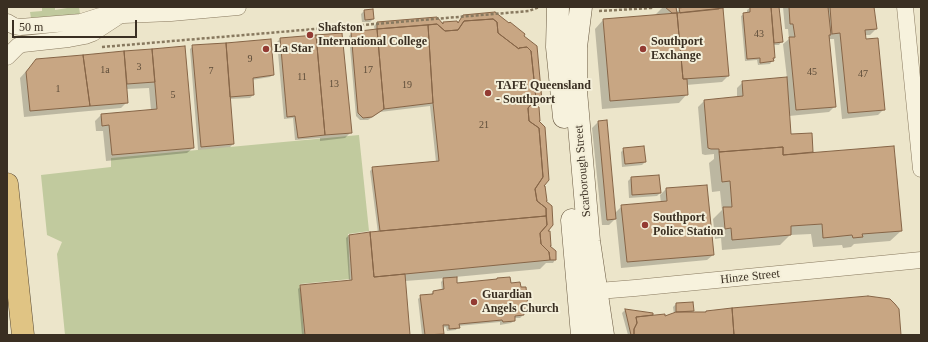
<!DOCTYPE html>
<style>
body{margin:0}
#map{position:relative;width:928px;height:342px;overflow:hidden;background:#ece5ca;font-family:"Times New Roman",serif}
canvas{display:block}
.frame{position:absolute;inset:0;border:8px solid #3a2f22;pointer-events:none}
.scale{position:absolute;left:12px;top:20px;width:125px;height:18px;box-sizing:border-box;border:2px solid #3a2f22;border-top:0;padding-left:5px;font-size:12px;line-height:14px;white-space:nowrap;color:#3a2f22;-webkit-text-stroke:3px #f4efd9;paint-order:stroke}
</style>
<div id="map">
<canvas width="928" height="342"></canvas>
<div class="frame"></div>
<div class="scale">50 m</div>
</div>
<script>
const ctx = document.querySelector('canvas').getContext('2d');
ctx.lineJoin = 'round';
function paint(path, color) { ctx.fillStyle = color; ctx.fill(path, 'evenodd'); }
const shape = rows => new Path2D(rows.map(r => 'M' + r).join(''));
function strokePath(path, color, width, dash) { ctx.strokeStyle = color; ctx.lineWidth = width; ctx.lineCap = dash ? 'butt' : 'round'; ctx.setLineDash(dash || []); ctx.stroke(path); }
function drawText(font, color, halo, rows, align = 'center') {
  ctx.font = font + ' "Times New Roman",serif'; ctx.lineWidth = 4; ctx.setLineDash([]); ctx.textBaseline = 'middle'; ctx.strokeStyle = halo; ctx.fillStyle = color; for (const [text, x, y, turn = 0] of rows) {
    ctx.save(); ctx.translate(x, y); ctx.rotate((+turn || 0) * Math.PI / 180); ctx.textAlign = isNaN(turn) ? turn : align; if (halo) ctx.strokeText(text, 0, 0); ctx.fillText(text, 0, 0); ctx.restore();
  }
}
paint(shape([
 [42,7,55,7,55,10,67,8,67,7,79,7,80,14,31,18,30,12,42,11],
 [359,135,369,231,348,234,350,279,300,284,304,335,65,335,57,254,62,242,47,235,41,175,111,167,111,158]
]), '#c1ca9e');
paint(shape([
 [663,7,675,7,676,12,680,9,718,7,728,76,722,82,686,85,687,94,679,103,602,109,595,29,603,20,654,16],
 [751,7,778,7,781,42,779,45,773,45,774,58,770,64,758,65,757,60,745,61,741,16,744,14,747,13,747,10],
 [783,7,873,7,876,29,870,35,865,35,884,109,878,115,842,119,834,39,828,39,835,106,829,112,789,116,790,135,812,152,810,154,901,231,890,241,854,244,851,247,843,248,842,245,813,247,811,234,790,235,780,245,722,250,721,238,715,239,713,219,722,210,720,191,712,192,709,163,714,159,714,154,705,155,702,154,698,107,704,101,737,98,737,88,743,82,787,78,783,44,789,39,788,29,785,29],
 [364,11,372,11,373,19,370,22,362,22,361,14],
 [436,19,442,24,443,23,457,24,461,19,523,36,535,107,541,188,545,202,551,207,545,233,549,247,555,260,553,263,546,263,540,269,455,277,456,284,495,281,497,279,510,284,527,308,522,311,523,315,520,318,514,318,514,321,511,323,500,325,500,322,458,326,456,330,447,331,446,327,442,328,443,334,442,335,422,335,418,299,421,296,430,295,433,292,442,291,441,282,445,278,405,281,409,335,302,335,298,289,301,286,349,281,346,238,349,235,378,233,370,171,373,168,436,162,430,106,380,112,368,120,360,120,356,116,349,36,352,33,375,31,374,26,377,23],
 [280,39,351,132,345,138,320,141,320,138,295,140,293,118,284,119,277,42],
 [193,46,273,75,270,77,252,80,253,95,250,98,229,99,233,144,230,147,198,150,190,49],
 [184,47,193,148,187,153,106,161,103,131,96,131,95,121,101,115,151,110,149,88,126,89,127,102,121,108,24,117,20,78,36,60],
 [598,122,615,213,622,206,661,203,660,195,666,189,713,255,707,260,621,268,616,218,609,225,602,225,592,128],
 [624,149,645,162,642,165,622,167,621,152],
 [631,178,660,193,657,196,629,198,628,181],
 [676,304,693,311,691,313,705,313,706,311,900,335,628,335,622,313,625,310,652,314,651,317,664,317,674,314,673,307]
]), '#0003');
const building = shape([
 [665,7,676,7,677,13,672,13,665,7],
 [686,7,719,7,719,9,680,13,679,8,686,7],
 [750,7,771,7,775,58,773,58,774,61,760,63,760,58,747,59,743,13,750,12,750,7],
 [771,7,779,7,783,42,774,43,771,7],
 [789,7,828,7,831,35,829,35,836,107,796,110,789,37,795,37,793,24,790,24,789,7],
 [830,7,874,7,877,29,865,30,866,39,878,38,885,110,848,113,840,33,832,34,830,7],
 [723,8,729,76,683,79,677,13,723,8],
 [373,9,374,19,365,20,364,10,373,9],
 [495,12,509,23,510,22,525,34,524,36,537,46,542,101,537,106,539,107,540,121,539,121,545,127,549,180,544,186,545,186,547,201,546,201,552,206,553,225,548,231,550,231,551,246,550,246,556,251,556,260,550,260,549,252,541,244,540,233,547,225,546,208,537,201,535,189,543,177,539,128,529,121,528,108,536,99,531,51,527,47,519,48,519,49,498,33,497,22,493,19,464,21,458,30,445,31,437,24,377,29,377,22,437,17,443,24,443,22,457,21,458,23,463,15,495,12],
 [677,13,683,79,687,79,688,95,610,101,603,19,677,13],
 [493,19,497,22,498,33,519,49,519,48,527,47,531,51,536,99,528,108,529,121,539,128,543,177,535,189,537,201,546,208,546,216,380,231,372,167,439,161,433,103,428,25,437,24,445,31,458,30,464,21,493,19],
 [428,25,433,103,384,109,377,29,428,25],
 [377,29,384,109,372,117,363,118,358,113,351,32,377,29],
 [342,33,352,133,325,135,316,35,342,33],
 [316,35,325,135,298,138,295,116,287,117,280,38,316,35],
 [271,39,274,75,253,78,254,95,230,97,226,43,271,39],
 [226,43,234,144,201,147,192,45,226,43],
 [185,46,194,148,112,155,109,125,102,126,101,114,157,109,152,49,185,46],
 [152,49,155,82,127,84,124,51,152,49],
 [124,51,128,103,90,106,83,55,124,51],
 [83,55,90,106,30,111,26,72,36,59,83,55],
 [787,77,791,134,812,133,813,152,783,155,783,147,719,152,719,149,711,149,708,148,704,100,743,96,742,81,787,77],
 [607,120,616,219,607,220,598,121,607,120],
 [644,146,646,162,625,164,623,148,644,146],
 [894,146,902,231,862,234,863,237,853,238,852,235,823,238,822,224,791,226,791,235,732,240,731,228,725,229,723,207,732,207,730,181,722,182,719,152,783,147,783,155,894,146],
 [659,175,661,193,632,195,631,177,659,175],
 [707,185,714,255,627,262,621,205,667,201,666,188,707,185],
 [546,216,547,225,540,233,541,244,549,252,550,260,374,277,370,232,546,216],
 [370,232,374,277,405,274,410,335,305,335,300,285,352,280,349,235,370,232],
 [457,277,457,283,497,279,497,278,510,277,511,283,520,282,521,287,526,287,528,308,523,309,524,315,515,316,515,321,503,322,502,320,459,324,460,328,449,329,449,325,443,325,444,334,425,335,420,295,433,294,433,291,444,289,443,278,457,277],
 [868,296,890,299,895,304,899,309,901,335,734,335,732,308,868,296],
 [693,302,694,311,676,312,676,303,693,302],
 [732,308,734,335,634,335,634,329,637,323,636,317,665,314,665,316,676,312,706,312,706,311,732,308],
 [625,309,653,313,653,315,636,317,637,323,634,329,634,335,631,335,625,309]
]);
paint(building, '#c8a683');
strokePath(building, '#866547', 1);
const minor = shape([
 [905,7,921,169],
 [7,22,14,26,20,27,81,22,100,16,171,13,238,7],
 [7,57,18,46,23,44,69,39,85,36,93,33,119,16],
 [586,292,635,288,921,260]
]);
const secondary = shape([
 [558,7,557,47,564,117],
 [581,7,576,47,576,91,589,241,603,335],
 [572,220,582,335]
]);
const trunk = shape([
 [7,184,23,335]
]);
strokePath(minor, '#88795f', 17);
strokePath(secondary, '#6a5a42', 23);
strokePath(trunk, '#564733', 23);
strokePath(shape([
 [599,11,651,8,652,7],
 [102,47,529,11,539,7]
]), '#88795f', 2.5, [3, 2]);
strokePath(minor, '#f7f2dd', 16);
strokePath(secondary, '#f7f2dd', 22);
strokePath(trunk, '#e0c484', 22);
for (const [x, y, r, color] of [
 [310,35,4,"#933b33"],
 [266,49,4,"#933b33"],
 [643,49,4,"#933b33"],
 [488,93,4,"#933b33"],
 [645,225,4,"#933b33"],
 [474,302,4,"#933b33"]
]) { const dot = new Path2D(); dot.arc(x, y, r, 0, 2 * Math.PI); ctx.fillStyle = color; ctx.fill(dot); strokePath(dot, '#f4efd9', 1.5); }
drawText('10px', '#5e4d3a', null, [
 ["43",759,34],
 ["9",250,59],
 ["3",139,67],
 ["1a",105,70],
 ["17",368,70],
 ["7",211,71],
 ["45",812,72],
 ["47",863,74],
 ["11",302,77],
 ["13",334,84],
 ["19",407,85],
 ["1",58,89],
 ["5",173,95],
 ["21",484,125]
]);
drawText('bold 12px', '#3a2f22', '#f4efd9', [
 ["Shafston",318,28],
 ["International College",318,42],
 ["Southport",651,42],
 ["Exchange",651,56],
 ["La Star",274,49],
 ["TAFE Queensland",496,86],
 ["- Southport",496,100],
 ["Southport",653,218],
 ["Police Station",653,232],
 ["Guardian",482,295],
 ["Angels Church",482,309]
], 'left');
drawText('12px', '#3a2f22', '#f4efd9', [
 ["Scarborough Street",583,171,-95],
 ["Hinze Street",750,277,-6]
]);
</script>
